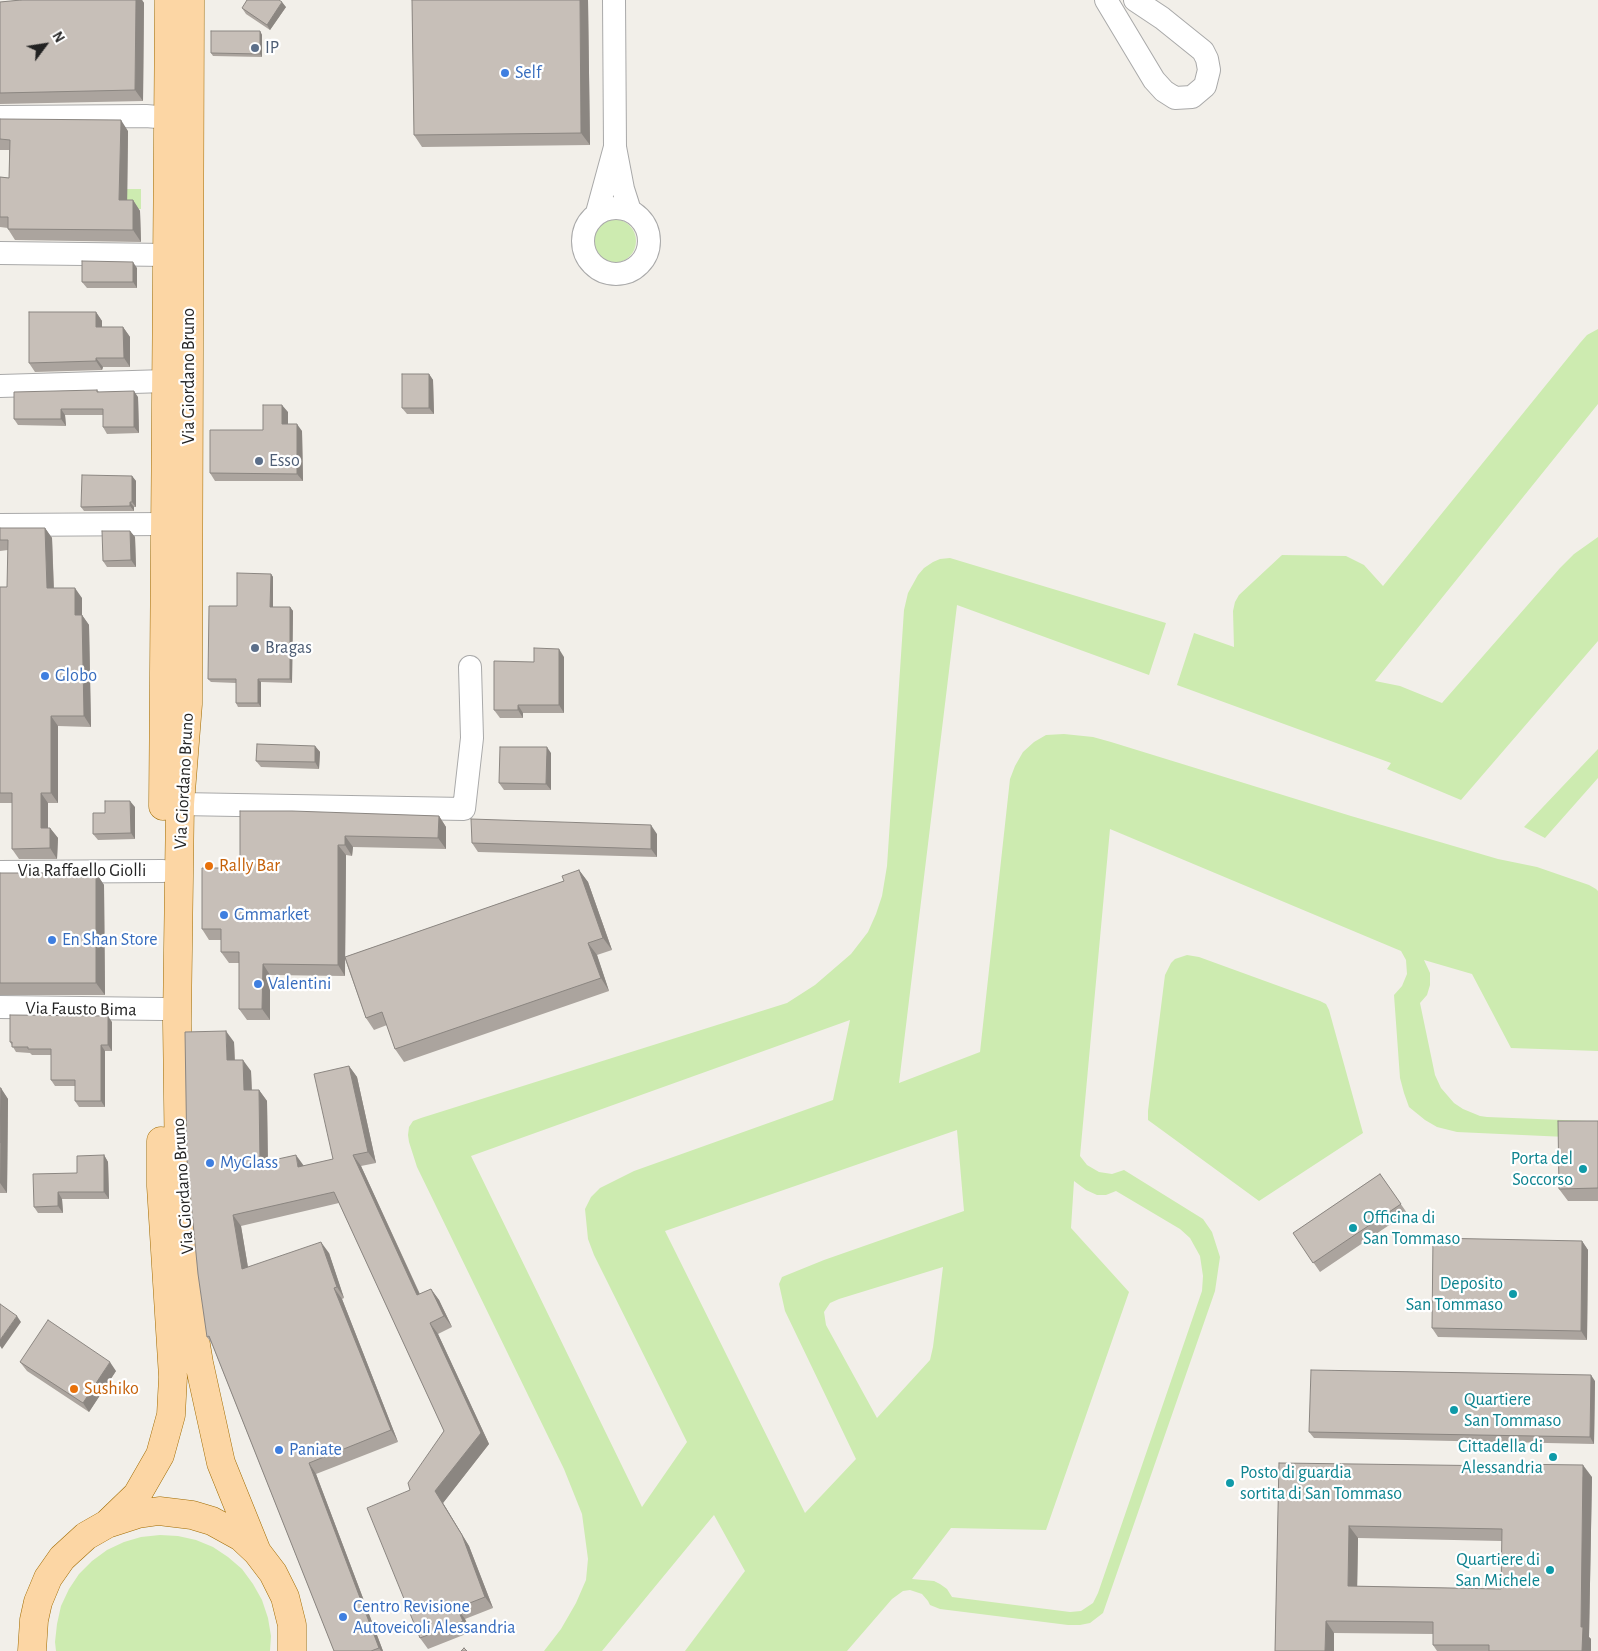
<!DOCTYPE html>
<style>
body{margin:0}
#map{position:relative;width:1598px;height:1651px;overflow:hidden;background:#f2efe9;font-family:"Alegreya Sans",sans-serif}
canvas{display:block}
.north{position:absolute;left:20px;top:20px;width:50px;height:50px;-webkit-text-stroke:4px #fff;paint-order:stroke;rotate:59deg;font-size:14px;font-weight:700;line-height:20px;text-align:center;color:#222}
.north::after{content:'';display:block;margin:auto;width:18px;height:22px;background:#222;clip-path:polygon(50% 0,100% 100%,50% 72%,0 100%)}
</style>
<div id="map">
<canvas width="1598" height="1651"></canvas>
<div class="north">N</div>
</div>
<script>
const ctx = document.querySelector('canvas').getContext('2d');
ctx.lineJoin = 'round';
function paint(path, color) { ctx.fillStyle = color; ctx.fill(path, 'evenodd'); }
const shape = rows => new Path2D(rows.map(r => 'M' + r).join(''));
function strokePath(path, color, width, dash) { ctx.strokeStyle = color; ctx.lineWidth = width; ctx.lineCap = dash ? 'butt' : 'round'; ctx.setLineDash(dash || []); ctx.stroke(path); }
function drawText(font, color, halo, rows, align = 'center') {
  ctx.font = font + ' "Alegreya Sans",sans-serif'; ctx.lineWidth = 4.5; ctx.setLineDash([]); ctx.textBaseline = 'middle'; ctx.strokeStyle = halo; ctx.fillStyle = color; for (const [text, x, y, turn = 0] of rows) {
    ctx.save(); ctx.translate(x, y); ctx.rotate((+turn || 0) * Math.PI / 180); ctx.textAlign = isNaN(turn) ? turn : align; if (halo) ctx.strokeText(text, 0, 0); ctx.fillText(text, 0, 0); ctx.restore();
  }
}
paint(shape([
 [94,189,141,189,141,209,94,210],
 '592 241a22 22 0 1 1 44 0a22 22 0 1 1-44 0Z',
 [1598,329,1598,404,1375,681,1400,686,1442,703,1560,568,1574,554,1598,537,1598,641,1461,800,1387,769,1391,763,1177,685,1194,633,1234,647,1233,611,1235,602,1239,595,1282,555,1346,556,1364,565,1383,586,1580,343,1587,335],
 [950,558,1166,623,1149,675,957,605,899,1083,980,1052,1010,779,1015,766,1023,752,1034,742,1046,735,1064,734,1093,737,1111,742,1351,816,1498,859,1537,867,1589,885,1596,889,1598,891,1598,1051,1511,1048,1472,974,1424,960,1430,973,1430,985,1427,995,1420,1003,1435,1075,1441,1088,1454,1103,1463,1109,1480,1116,1487,1117,1588,1121,1566,1137,1457,1132,1437,1127,1425,1120,1409,1107,1404,1093,1400,1078,1394,995,1402,986,1407,974,1406,960,1401,951,1110,829,1080,1156,1087,1165,1099,1172,1112,1174,1124,1170,1203,1219,1212,1232,1220,1257,1215,1291,1103,1613,1090,1623,1080,1625,1068,1625,940,1609,930,1605,928,1601,922,1594,910,1590,903,1591,892,1599,847,1651,685,1651,745,1571,714,1515,602,1651,544,1651,561,1629,576,1603,586,1580,588,1559,582,1514,564,1469,417,1167,409,1142,408,1135,409,1127,413,1121,421,1118,787,1003,815,985,851,954,868,932,876,914,882,896,887,866,904,610,908,593,918,575,924,568,933,562,940,559],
 [850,1020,833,1100,634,1171,600,1188,591,1197,585,1209,588,1239,594,1255,687,1442,642,1507,471,1156],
 [957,1130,964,1211,824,1260,782,1277,779,1284,785,1311,856,1459,805,1513,665,1231],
 [1074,1181,1086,1190,1097,1195,1106,1195,1116,1191,1180,1229,1190,1238,1200,1256,1203,1276,1202,1291,1098,1593,1093,1603,1081,1611,1070,1612,952,1597,947,1589,940,1584,934,1581,912,1579,951,1528,1046,1530,1129,1292,1071,1228],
 [943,1267,933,1347,930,1360,877,1418,826,1325,824,1312,830,1303,839,1299],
 [1598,749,1598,778,1545,838,1524,827],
 [1187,955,1199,957,1320,1001,1326,1004,1329,1010,1363,1133,1259,1201,1148,1120,1148,1111,1165,975,1171,963,1175,959],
 [160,1535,178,1536,196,1540,213,1547,228,1557,242,1569,253,1584,262,1600,268,1618,271,1636,270,1651,56,1651,55,1642,57,1624,61,1606,69,1589,79,1574,92,1561,107,1550,124,1542,141,1537]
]), '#cdebb0');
const minor = shape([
 [614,0,615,147],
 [1106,0,1154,80,1164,91,1175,98,1192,97,1205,86,1209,70,1207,59,1203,51,1162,18,1135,0],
 [0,117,146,116,169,118],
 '583 241a33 33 0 1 1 66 0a33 33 0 1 1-66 0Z',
 [597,213,615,147,623,189,630,211],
 [0,253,168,255],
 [0,386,166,381],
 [0,525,165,524],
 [180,804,464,809,472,738,470,667],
 [0,872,163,871],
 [0,1007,163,1009]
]);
const major = shape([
 [190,0,188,704,180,804,177,1022,179,1172,189,1271,192,1321,199,1363,221,1463,257,1552],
 [163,806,169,0],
 [107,1524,137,1495,160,1455,171,1415,173,1377,161,1186,161,1141],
 [32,1651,34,1620,38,1602,48,1578,62,1558,86,1536,107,1524,138,1514,159,1511,192,1515,212,1521,241,1537,257,1552,273,1573,285,1597,292,1625,292,1651]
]);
strokePath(minor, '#a9a9a9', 24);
strokePath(major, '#a06b00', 29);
strokePath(minor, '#fff', 22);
strokePath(major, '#fcd6a4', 28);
paint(shape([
 [21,0,142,0,144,3,143,101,0,104,0,2],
 [412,0,588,0,590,145,422,147,414,135],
 [286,7,270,30,246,14,242,8],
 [260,31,262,35,262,57,213,56,211,53],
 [0,119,128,131,127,200,133,200,140,211,141,242,15,240,8,229,8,228,0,227,0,177,9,178,9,150,0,150],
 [137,268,137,288,87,288,82,282],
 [96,312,102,321,102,327,123,327,130,337,130,367,103,367,102,370,35,372,29,363],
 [429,374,433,380,434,414,407,414,402,408],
 [97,390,99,392,138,397,139,433,107,434,103,427,103,415,65,415,66,426,18,425,14,419],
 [288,412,288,424,302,431,303,481,215,481,210,473,263,430],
 [132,476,136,481,136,507,134,507,134,511,84,511,81,507],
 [0,528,45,528,52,538,54,588,82,598,82,615,89,625,91,727,58,726,58,803,48,803,48,828,50,828,58,838,57,859,19,859,12,849,12,803,0,803,0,587,7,587,8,550,0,551],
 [130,531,135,537,136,567,107,567,103,561],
 [271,574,273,577,273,607,290,607,293,611,292,683,261,682,261,707,238,707,236,703,236,683,211,682,208,679,237,606],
 [564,657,564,713,523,713,523,718,500,718,494,710,534,662],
 [315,746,320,752,319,769,261,767,256,761],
 [551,753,551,790,504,790,499,783],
 [135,807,135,839,98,840,93,834,105,813],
 [240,811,439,816,446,827,446,849,353,847,352,856,346,855,345,957,564,881,579,870,588,882,612,950,597,955,609,991,404,1062,395,1049,387,1025,374,1030,366,1018,345,959,345,976,270,975,270,1020,247,1020,239,1009,239,963,229,963,221,952,221,940,209,940,202,929,240,868],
 [657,834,657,857,478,852,472,843],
 [0,873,96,873,104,885,105,995,0,995],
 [112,1022,112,1051,105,1051,105,1107,79,1107,75,1101,75,1086,55,1086,51,1080,51,1055,32,1055,30,1053,16,1052,10,1042],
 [234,1042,235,1060,251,1071,252,1090,259,1090,267,1101,268,1161,304,1166,333,1159,349,1066,357,1077,376,1163,361,1166,420,1294,431,1289,439,1300,452,1327,438,1334,489,1444,443,1503,469,1546,493,1608,465,1619,471,1632,428,1649,420,1638,410,1490,444,1431,339,1203,241,1226,248,1267,329,1253,344,1298,342,1299,398,1442,316,1474,383,1651,334,1651,212,1344,207,1337],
 [0,1088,8,1099,7,1193,0,1193],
 [1598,1121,1598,1201,1568,1201,1559,1189],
 [104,1155,108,1162,109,1199,62,1199,63,1213,38,1213,34,1207,77,1173],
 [1380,1174,1407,1213,1320,1272,1293,1233],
 [1582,1241,1588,1250,1587,1340,1438,1337,1432,1328],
 [20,1362,116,1371,89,1412,27,1371],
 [1595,1381,1594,1444,1314,1438,1309,1432],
 [1279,1463,1592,1477,1589,1637,1591,1639,1591,1651,1437,1651,1433,1645,1433,1634,1334,1633,1334,1651,1275,1651],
 [1358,1538,1502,1541,1501,1589,1357,1586]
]), '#aba49e');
paint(shape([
 [136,0,142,0,144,3,143,101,135,90],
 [580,0,588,0,590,145,581,133],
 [282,2,286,7,270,30,267,25],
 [260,31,262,35,262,57,260,54],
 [121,120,128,131,127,211,119,200],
 [133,200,140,211,141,242,133,230],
 [133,262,137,268,137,288,133,282],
 [96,312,102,321,102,337,96,327],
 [123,327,130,337,130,367,124,358],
 [96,358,103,367,102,370,96,361],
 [429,374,433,380,434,414,429,408],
 [134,391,138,397,139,433,134,427],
 [282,405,288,412,288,431,282,424],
 [61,409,65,415,66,426,61,419],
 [297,424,302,431,303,481,297,474],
 [132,476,136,481,136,507,132,502],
 [130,502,134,507,134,511,130,506],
 [45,528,52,538,54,598,47,588],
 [130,531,135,537,136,567,131,560],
 [271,574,273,577,273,610,270,607],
 [75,588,82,598,82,625,75,615],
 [290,607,293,611,292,683,290,679],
 [82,615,89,625,91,727,84,716],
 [559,649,564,657,564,713,559,705],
 [258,679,261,682,261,707,258,703],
 [518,705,523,713,523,718,518,710],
 [51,716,58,726,58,803,51,793],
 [315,746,320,752,319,769,315,762],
 [547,747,551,753,551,790,546,784],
 [41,793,48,803,48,838,41,828],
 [130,801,135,807,135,839,131,833],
 [439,816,446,827,446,849,438,838],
 [651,825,657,834,657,857,651,849],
 [50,828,58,838,57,859,50,848],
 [345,836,353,847,352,856,345,845],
 [338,845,346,855,345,976,338,965],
 [579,870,588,882,612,950,603,938],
 [96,873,104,885,105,995,96,983],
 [588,943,597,955,609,991,601,978],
 [263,964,270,975,270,1020,262,1009],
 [108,1016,112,1022,112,1051,108,1045],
 [226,1031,234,1042,235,1071,227,1060],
 [101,1045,105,1051,105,1107,101,1101],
 [243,1060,251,1071,252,1101,244,1090],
 [349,1066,357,1077,376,1163,368,1152],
 [1,1088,8,1099,7,1193,0,1183],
 [259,1090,267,1101,268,1174,260,1163],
 [104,1155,108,1162,109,1199,104,1192],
 [296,1155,304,1166,298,1167],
 [353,1155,361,1166,425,1306,417,1295],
 [58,1192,62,1199,63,1213,58,1206],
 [233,1215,241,1226,250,1280,242,1269],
 [1582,1241,1588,1250,1587,1340,1581,1331],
 [321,1242,329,1253,344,1298,337,1287],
 [334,1288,342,1299,398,1442,391,1430],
 [431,1289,439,1300,452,1327,444,1316],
 [17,1316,21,1322,2,1349,0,1346,0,1340],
 [430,1323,438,1334,489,1444,443,1503,469,1546,493,1608,485,1597,435,1491,481,1433],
 [110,1362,116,1371,89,1412,83,1403],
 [1591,1375,1595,1381,1594,1444,1590,1437],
 [309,1463,316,1474,383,1651,381,1651,379,1648],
 [1583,1465,1592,1477,1589,1637,1591,1639,1591,1651,1582,1651,1581,1627],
 [1349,1526,1358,1538,1357,1598,1348,1586],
 [457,1608,465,1619,471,1632,463,1621],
 [1326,1621,1334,1633,1334,1651,1325,1651]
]), '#8b8681');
const building = shape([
 [21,0,136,0,135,90,0,93,0,2,21,0],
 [247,0,279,0,282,2,267,25,242,8,247,0],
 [412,0,580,0,581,133,414,135,412,0],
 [211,31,260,31,260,54,211,53,211,31],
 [0,119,121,120,119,200,133,200,133,230,8,229,8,217,0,217,0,177,9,178,10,140,0,139,0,119],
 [82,261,133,262,133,282,82,282,82,261],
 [29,312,96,312,96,327,123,327,124,358,96,358,96,361,29,363,29,312],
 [402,374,429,374,429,408,402,408,402,374],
 [97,390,97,392,134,391,134,427,103,427,103,409,61,409,61,419,14,419,14,392,97,390],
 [263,405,282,405,282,424,297,424,297,474,210,473,210,430,263,430,263,405],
 [82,475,132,476,132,502,130,502,130,506,81,507,82,475],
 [0,528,45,528,47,588,75,588,75,615,82,615,84,716,51,716,51,793,41,793,41,828,50,828,50,848,12,849,12,793,0,793,0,587,7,587,8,540,0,540,0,528],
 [102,531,130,531,131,560,103,561,102,531],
 [237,573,271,574,270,607,290,607,290,679,258,679,258,703,236,703,236,679,208,679,209,606,237,606,237,573],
 [534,648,559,649,559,705,518,705,518,710,494,710,494,661,534,662,534,648],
 [257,744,315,746,315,762,256,761,257,744],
 [500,747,547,747,546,784,499,783,500,747],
 [105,801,130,801,131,833,93,834,93,813,105,813,105,801],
 [240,811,292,811,439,816,438,838,345,836,345,845,338,845,338,965,263,964,262,1009,239,1009,239,952,221,952,221,929,202,929,202,868,240,868,240,811],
 [471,819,651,825,651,849,472,843,471,819],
 [579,870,603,938,588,943,601,978,395,1049,382,1012,366,1018,345,957,564,881,562,876,579,870],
 [0,873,96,873,96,983,0,983,0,873],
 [10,1015,108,1016,108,1045,101,1045,101,1101,75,1101,75,1080,51,1080,51,1049,28,1049,28,1047,12,1047,12,1042,10,1042,10,1015],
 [226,1031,227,1060,243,1060,244,1090,259,1090,260,1163,296,1155,298,1167,333,1159,314,1074,349,1066,368,1152,353,1155,417,1295,431,1289,444,1316,430,1323,481,1433,435,1491,462,1535,485,1597,457,1608,463,1621,420,1638,367,1508,410,1490,408,1483,444,1431,334,1192,233,1215,242,1269,321,1242,337,1287,334,1288,391,1430,309,1463,379,1648,371,1651,334,1651,209,1336,207,1337,198,1274,187,1160,185,1032,226,1031],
 [0,1088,1,1088,0,1143,0,1088],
 [1558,1121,1598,1121,1598,1188,1559,1189,1558,1121],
 [104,1155,104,1192,58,1192,58,1206,34,1207,33,1174,77,1173,77,1156,104,1155],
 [1380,1174,1401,1204,1313,1263,1293,1233,1380,1174],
 [1433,1238,1582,1241,1581,1331,1432,1328,1433,1238],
 [0,1304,17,1316,0,1340,0,1304],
 [48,1320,110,1362,83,1403,20,1362,48,1320],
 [1311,1370,1591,1375,1590,1437,1309,1432,1311,1370],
 [1279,1463,1505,1466,1505,1464,1583,1465,1581,1627,1583,1627,1582,1651,1489,1651,1489,1645,1433,1645,1433,1622,1326,1621,1325,1651,1275,1651,1279,1463],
 [1349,1526,1502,1529,1501,1589,1348,1586,1349,1526],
 [464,1648,467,1651,461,1651,464,1648]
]);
paint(building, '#c7bfb8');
strokePath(building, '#8b8681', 1);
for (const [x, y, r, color] of [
 [255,48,5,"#5c6f8a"],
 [505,73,5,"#3f7fe0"],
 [259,461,5,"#5c6f8a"],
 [255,648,5,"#5c6f8a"],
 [45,676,5,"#3f7fe0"],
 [209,866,5,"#e8710a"],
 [224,915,5,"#3f7fe0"],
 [52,940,5,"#3f7fe0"],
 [258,984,5,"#3f7fe0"],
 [210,1163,5,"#3f7fe0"],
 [1583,1169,5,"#0f9aa8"],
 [1353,1228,5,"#0f9aa8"],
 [1513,1294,5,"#0f9aa8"],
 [74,1389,5,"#e8710a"],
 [1454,1410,5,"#0f9aa8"],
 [279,1450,5,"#3f7fe0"],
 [1553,1457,5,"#0f9aa8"],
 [1230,1483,5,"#0f9aa8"],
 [1550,1570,5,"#0f9aa8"],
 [343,1617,5,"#3f7fe0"]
]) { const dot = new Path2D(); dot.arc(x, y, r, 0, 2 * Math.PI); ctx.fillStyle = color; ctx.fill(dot); strokePath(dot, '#fff', 2); }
drawText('18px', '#4e5e75', '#fff', [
 ["IP",265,48],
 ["Esso",269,461],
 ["Bragas",265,648]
], 'left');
drawText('18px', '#366cbe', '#fff', [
 ["Self",515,73],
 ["Globo",55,676],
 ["Gmmarket",234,915],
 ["En Shan Store",62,940],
 ["Valentini",268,984],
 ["MyGlass",220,1163],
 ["Paniate",289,1450],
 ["Centro Revisione",353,1607],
 ["Autoveicoli Alessandria",353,1628]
], 'left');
drawText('18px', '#222', '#fff', [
 ["Via Giordano Bruno",189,376,-90],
 ["Via Giordano Bruno",184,781,-87],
 ["Via Raffaello Giolli",82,871],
 ["Via Fausto Bima",81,1009,1],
 ["Via Giordano Bruno",183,1186,-94]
]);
drawText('18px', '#c56008', '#fff', [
 ["Rally Bar",219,866],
 ["Sushiko",84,1389]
], 'left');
drawText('18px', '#0d838f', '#fff', [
 ["Porta del",1573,1159],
 ["Soccorso",1573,1180],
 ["Officina di",1363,1218,"left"],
 ["San Tommaso",1363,1239,"left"],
 ["Deposito",1503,1284],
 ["San Tommaso",1503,1305],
 ["Quartiere",1464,1400,"left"],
 ["San Tommaso",1464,1421,"left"],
 ["Cittadella di",1543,1447],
 ["Alessandria",1543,1468],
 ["Posto di guardia",1240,1473,"left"],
 ["sortita di San Tommaso",1240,1494,"left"],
 ["Quartiere di",1540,1560],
 ["San Michele",1540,1581]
], 'right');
</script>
